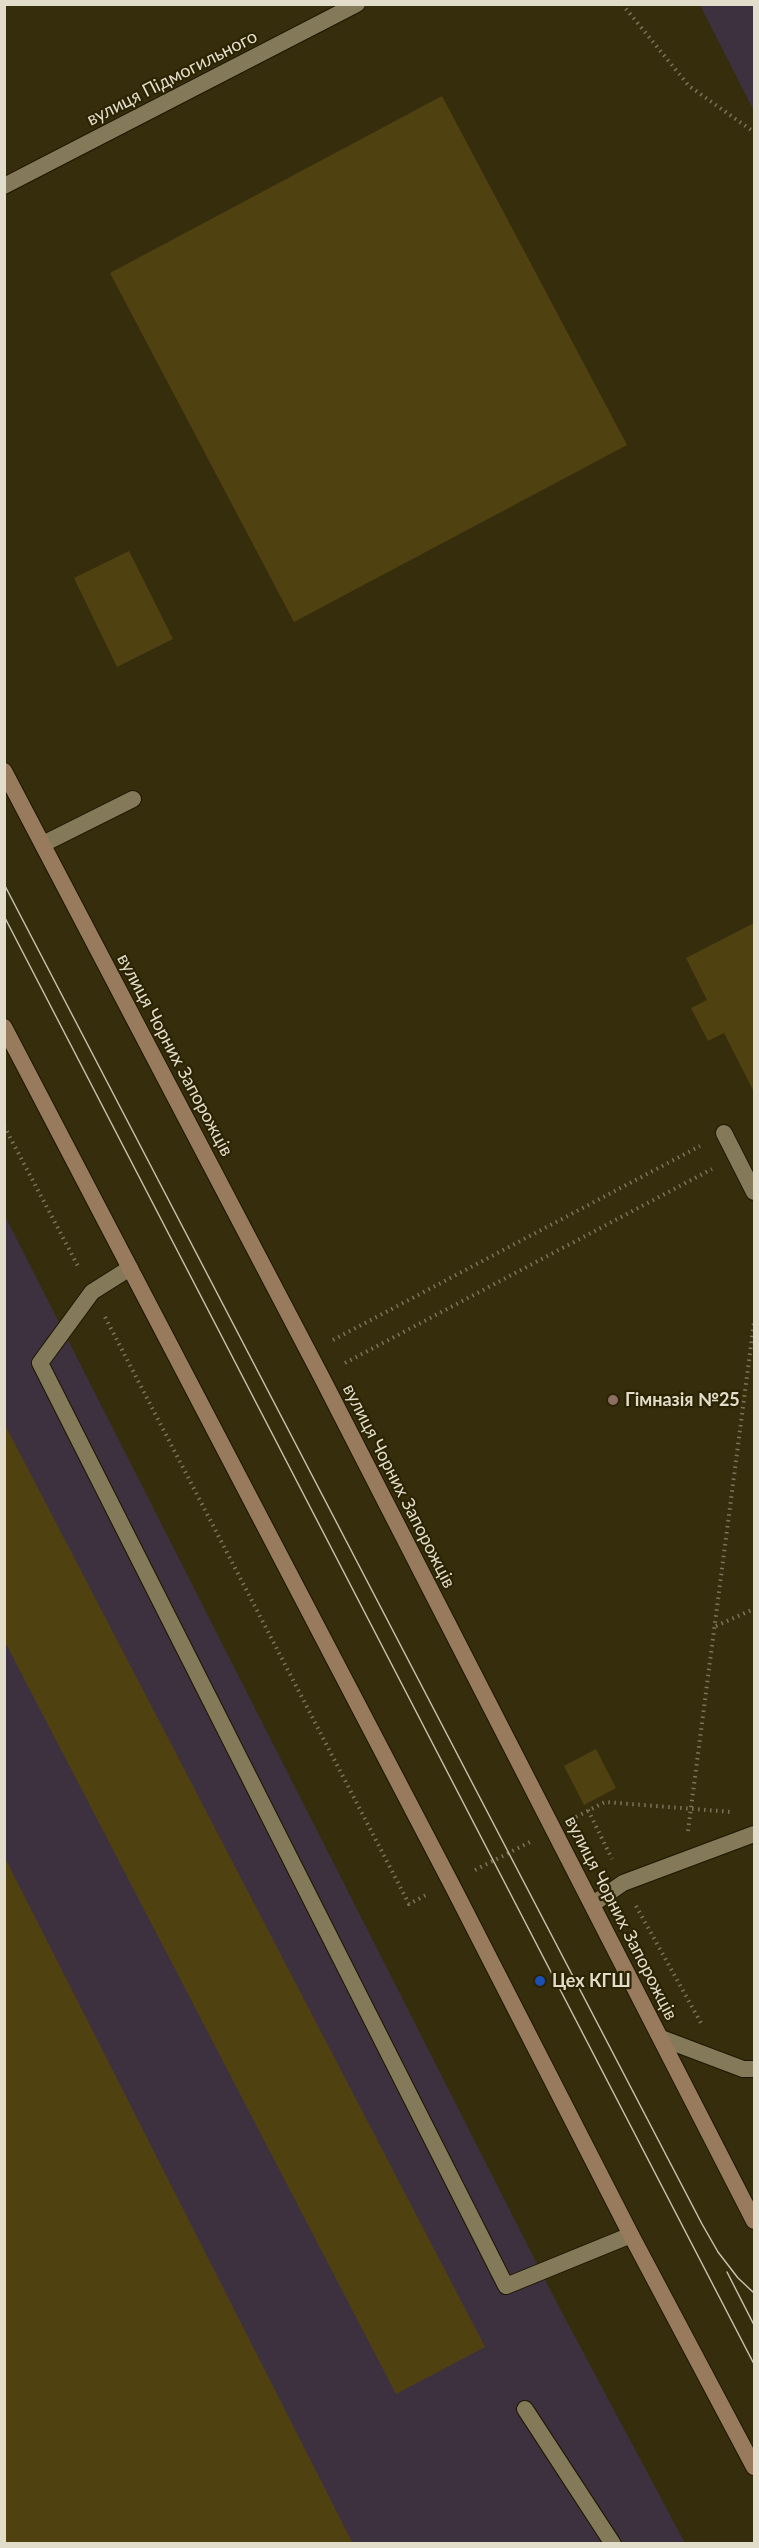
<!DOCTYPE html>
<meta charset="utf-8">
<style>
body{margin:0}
#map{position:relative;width:759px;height:2548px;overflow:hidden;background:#362d0d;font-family:Lato,sans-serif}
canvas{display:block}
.frame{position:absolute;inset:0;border:6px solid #e2dcca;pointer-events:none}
</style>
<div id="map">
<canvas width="759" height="2548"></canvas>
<div class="frame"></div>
</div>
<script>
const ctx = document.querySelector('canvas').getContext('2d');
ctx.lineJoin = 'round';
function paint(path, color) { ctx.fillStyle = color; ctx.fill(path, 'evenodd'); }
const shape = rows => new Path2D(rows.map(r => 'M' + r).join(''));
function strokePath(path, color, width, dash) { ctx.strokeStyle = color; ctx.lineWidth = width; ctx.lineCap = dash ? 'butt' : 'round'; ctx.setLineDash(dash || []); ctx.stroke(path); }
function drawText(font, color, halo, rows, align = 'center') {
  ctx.font = font + ' Lato,sans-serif'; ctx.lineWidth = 4.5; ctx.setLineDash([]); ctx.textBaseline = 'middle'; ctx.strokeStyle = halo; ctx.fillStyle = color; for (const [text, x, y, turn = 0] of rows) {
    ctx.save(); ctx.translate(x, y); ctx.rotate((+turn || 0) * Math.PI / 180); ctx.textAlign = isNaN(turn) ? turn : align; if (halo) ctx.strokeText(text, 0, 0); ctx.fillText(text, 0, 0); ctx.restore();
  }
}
paint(shape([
 [700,5,754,5,754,111],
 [4,1214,559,2307,685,2543,5,2543]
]), '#3d313f');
paint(shape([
 [442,96,627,445,294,622,110,273],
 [129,551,173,639,117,667,74,578],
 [754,923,754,1092,724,1033,708,1041,691,1008,707,1000,686,958],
 [4,1423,485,2347,396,2394,4,1640],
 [596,1749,616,1788,584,1805,564,1766],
 [5,1858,353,2544,5,2544]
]), '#4f4210');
const service = shape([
 [43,844,133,799],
 [724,1133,754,1192],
 [130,1268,92,1292,40,1363,506,2286,631,2235],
 [593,1904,623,1883,754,1834],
 [661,2038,743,2069,754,2069],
 [525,2409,613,2544]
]);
const minor = shape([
 [4,186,357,4]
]);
const secondary = shape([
 [4,771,321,1376,754,2221],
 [4,1027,453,1887,631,2235,754,2467]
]);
strokePath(service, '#1c1601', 18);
strokePath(minor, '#1c1601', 18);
strokePath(secondary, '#1c1601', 18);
strokePath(shape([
 [622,4,689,86,754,132],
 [4,1126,79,1268],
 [105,1317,409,1904,428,1894],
 [333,1340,700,1146],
 [345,1363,712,1169],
 [716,1626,754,1609],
 [588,1810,612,1859],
 [576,1817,605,1802,732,1812],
 [688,1831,754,1322],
 [475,1870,530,1842],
 [636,1906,701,2023]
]), '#7c745a', 4, [1.5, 4.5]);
strokePath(service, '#847a59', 16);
strokePath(minor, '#847a59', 16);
strokePath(secondary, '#987b5d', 16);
strokePath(shape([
 [4,884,702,2224,718,2252,738,2278,754,2293],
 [4,916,754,2364],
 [727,2272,754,2325]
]), '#c6c0ab', 1.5);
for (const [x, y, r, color] of [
 [613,1400,6,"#8d6e63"],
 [540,1981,6,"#1a4fb4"]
]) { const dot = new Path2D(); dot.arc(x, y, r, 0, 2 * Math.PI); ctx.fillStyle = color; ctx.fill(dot); strokePath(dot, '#2c2303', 2); }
drawText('18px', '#e2dcca', '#2c2303', [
 ["вулиця Підмогильного",172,78,-27],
 ["вулиця Чорних Запорожців",175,1055,62],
 ["вулиця Чорних Запорожців",399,1486,63],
 ["вулиця Чорних Запорожців",621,1918,63]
]);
drawText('bold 18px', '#e2dcca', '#2c2303', [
 ["Гімназія №25",625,1400],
 ["Цех КГШ",552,1981]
], 'left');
</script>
